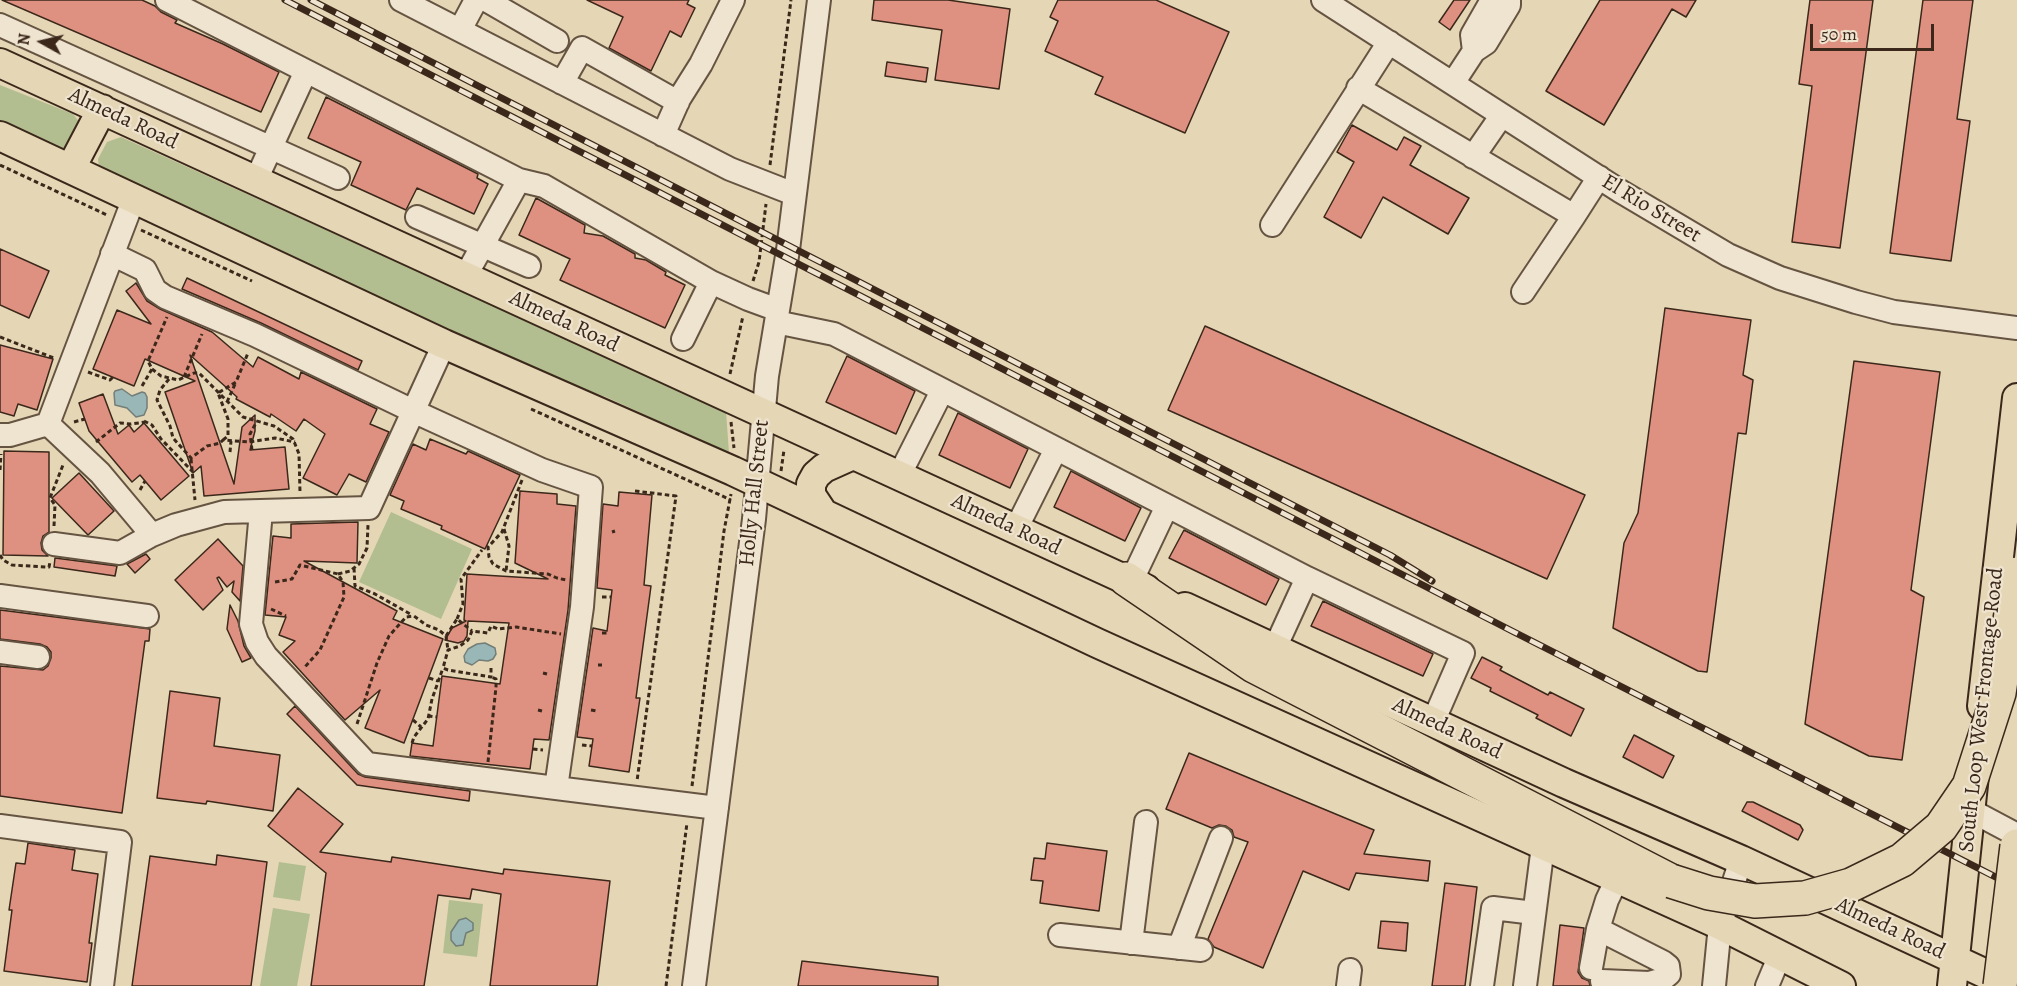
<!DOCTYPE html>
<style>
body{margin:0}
#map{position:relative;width:2017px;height:986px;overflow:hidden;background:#e5d6b5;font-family:Alegreya,serif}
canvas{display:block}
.north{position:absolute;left:12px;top:12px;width:60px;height:60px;-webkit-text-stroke:4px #eee4cf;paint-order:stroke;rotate:278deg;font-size:16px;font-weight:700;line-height:24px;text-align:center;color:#3b281b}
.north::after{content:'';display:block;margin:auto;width:21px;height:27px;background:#3b281b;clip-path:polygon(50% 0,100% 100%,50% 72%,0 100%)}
.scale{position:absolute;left:1810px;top:24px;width:124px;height:27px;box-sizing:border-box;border:3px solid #3b281b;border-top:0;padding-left:8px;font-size:18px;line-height:21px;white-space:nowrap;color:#3b281b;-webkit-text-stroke:4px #eee4cf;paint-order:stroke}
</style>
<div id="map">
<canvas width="2017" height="986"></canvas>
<div class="north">N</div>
<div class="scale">50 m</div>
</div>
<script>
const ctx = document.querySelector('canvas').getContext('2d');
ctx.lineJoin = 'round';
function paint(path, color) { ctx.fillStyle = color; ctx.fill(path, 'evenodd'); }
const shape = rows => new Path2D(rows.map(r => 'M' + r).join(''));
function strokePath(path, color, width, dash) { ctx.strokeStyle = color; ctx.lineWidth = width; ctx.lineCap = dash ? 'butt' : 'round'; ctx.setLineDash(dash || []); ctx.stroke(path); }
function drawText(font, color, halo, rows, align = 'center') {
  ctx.font = font + ' Alegreya,serif'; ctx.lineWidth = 4.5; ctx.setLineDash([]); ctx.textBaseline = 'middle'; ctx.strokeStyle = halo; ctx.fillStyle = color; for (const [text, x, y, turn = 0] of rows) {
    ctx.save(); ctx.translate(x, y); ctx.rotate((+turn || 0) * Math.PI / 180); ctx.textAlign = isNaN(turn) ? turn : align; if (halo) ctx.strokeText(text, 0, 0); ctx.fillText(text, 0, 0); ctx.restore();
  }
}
paint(shape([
 [0,85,73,114,80,123,67,149,51,152,0,129],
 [121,137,726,411,729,453,606,397,551,377,520,368,99,168,98,159,107,142],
 [391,512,472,549,441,619,359,582],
 [279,862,306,866,300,901,273,897],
 [449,900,483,904,477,957,443,953],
 [273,908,310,914,297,986,260,986]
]), '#b2be8f');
const water = shape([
 [122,389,132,396,142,392,145,393,147,397,147,408,144,415,136,417,127,408,115,405,114,393,115,391,122,389],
 [485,643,495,648,496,654,493,659,488,661,479,660,472,665,465,662,464,656,468,649,477,644,485,643],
 [466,918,473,923,473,930,466,933,463,945,456,946,451,940,451,932,459,920,466,918]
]);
paint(water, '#98b7b6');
strokePath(water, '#737e78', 1.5);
const building = shape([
 [2,0,142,0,155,6,161,12,177,20,175,23,223,44,279,72,261,112,2,0],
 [587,0,689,0,687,4,695,8,681,37,670,31,651,71,609,48,623,17,587,0],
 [874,0,948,0,1010,9,999,89,935,80,942,30,872,20,874,0],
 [1058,0,1156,0,1229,32,1185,133,1095,94,1103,77,1045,51,1058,21,1050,17,1058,0],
 [1454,0,1470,0,1450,30,1439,22,1454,0],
 [1600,0,1696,0,1686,17,1672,9,1604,125,1546,91,1600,0],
 [1810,0,1873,0,1840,248,1792,242,1812,86,1799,84,1810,0],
 [1923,0,1973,0,1957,119,1970,121,1951,261,1890,253,1923,0],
 [887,62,928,68,926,82,885,76,887,62],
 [326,97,478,174,477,178,488,184,474,214,417,188,406,210,351,185,361,162,308,138,326,97],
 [1352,125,1397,150,1404,137,1421,146,1410,165,1469,198,1448,234,1383,197,1361,238,1324,217,1354,162,1337,152,1352,125],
 [536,198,585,225,584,233,603,236,635,254,635,258,646,260,666,272,665,275,685,285,665,328,560,280,570,259,519,235,536,198],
 [0,249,49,271,29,318,0,305,0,249],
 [187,278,362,361,358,370,261,323,182,289,187,278],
 [136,283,147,301,160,309,212,332,253,367,258,357,299,379,301,372,377,409,370,424,389,432,366,482,349,474,337,495,303,478,325,434,304,419,296,431,271,414,270,417,236,399,237,397,190,355,234,484,242,427,255,415,255,431,250,450,285,447,289,489,204,496,201,466,193,473,165,392,195,381,145,359,134,386,93,369,117,310,151,324,126,291,136,283],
 [1665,308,1751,320,1743,375,1753,380,1746,434,1738,433,1707,672,1698,671,1613,628,1624,543,1638,513,1665,308],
 [1205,326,1585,495,1547,579,1168,410,1205,326],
 [0,345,53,359,37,410,18,404,14,416,0,412,0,345],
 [847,356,915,391,896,434,826,402,847,356],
 [1854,361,1940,372,1911,590,1924,597,1902,760,1869,756,1805,724,1854,361],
 [103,394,118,434,129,425,134,432,144,423,189,476,161,500,140,475,132,482,89,431,79,403,103,394],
 [958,413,1028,449,1010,488,939,455,958,413],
 [430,439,466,454,468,451,520,475,485,549,441,529,442,526,401,509,404,501,390,495,413,444,426,450,430,439],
 [4,451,49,452,49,532,43,536,41,543,42,550,48,556,3,555,4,451],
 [1071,471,1141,508,1125,541,1054,507,1071,471],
 [79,473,114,511,88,535,52,498,79,473],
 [520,491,557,494,557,504,576,506,568,610,549,740,534,739,530,769,410,756,412,743,433,746,442,676,500,684,509,623,468,621,467,636,464,641,458,643,445,640,452,628,466,621,464,620,467,574,548,579,515,563,520,491],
 [619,492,652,495,644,585,651,586,636,698,640,698,629,772,589,766,593,739,577,737,593,628,607,631,612,590,597,588,603,504,618,506,619,492],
 [358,522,357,563,304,561,397,611,393,619,443,639,404,743,365,728,380,690,345,720,283,652,295,641,279,635,286,617,265,615,273,536,291,538,291,524,358,522],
 [1184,530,1279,579,1266,605,1169,558,1184,530],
 [218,539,243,566,240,601,232,592,234,581,227,587,219,577,217,578,223,590,203,610,175,580,218,539],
 [146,554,150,559,135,573,127,564,146,554],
 [55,558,117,566,115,576,54,567,55,558],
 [1323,601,1433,654,1423,676,1311,626,1323,601],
 [230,605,238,621,244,646,251,658,242,662,227,629,230,605],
 [0,610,150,629,149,641,145,641,122,813,0,796,0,666,43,670,48,666,51,658,51,652,47,647,40,644,0,639,0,610],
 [1482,657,1502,667,1500,670,1548,695,1550,692,1584,709,1571,736,1536,718,1538,715,1490,691,1491,688,1471,678,1482,657],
 [170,691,220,698,214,746,280,755,273,811,207,801,206,804,157,798,170,691],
 [295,706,358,774,365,777,470,791,469,801,357,785,287,714,295,706],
 [1634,735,1674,756,1663,778,1623,757,1634,735],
 [1189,753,1374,830,1364,854,1430,861,1428,881,1356,873,1349,890,1303,871,1263,968,1214,947,1208,939,1248,842,1234,837,1232,830,1226,826,1219,825,1212,828,1166,809,1189,753],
 [298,788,343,824,320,852,391,862,392,857,503,874,504,869,610,881,597,986,490,986,501,894,472,889,470,899,438,895,424,986,311,986,326,873,268,826,298,788],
 [1747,802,1753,802,1800,825,1803,830,1798,840,1742,811,1747,802],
 [28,843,75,850,72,870,98,874,89,943,92,943,87,982,4,971,12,910,9,910,16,863,25,864,28,843],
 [1047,843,1107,851,1099,911,1040,903,1043,881,1031,880,1034,858,1045,859,1047,843],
 [217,855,267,862,251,986,132,986,150,856,216,865,217,855],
 [1445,883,1477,887,1465,986,1432,986,1445,883],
 [1381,921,1408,923,1406,951,1378,948,1381,921],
 [1560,925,1584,928,1578,972,1582,978,1589,981,1590,986,1553,986,1560,925],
 [802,961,938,977,938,986,798,986,802,961]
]);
paint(building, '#df9181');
strokePath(building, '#3b281b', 1.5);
const minor = shape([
 [167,0,306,71,256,180],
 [401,0,730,169,794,194],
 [486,0,557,41],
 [1323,0,1620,191,1728,255,1780,278,1856,302,1894,312,2017,328],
 [0,25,338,178],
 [460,30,476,0],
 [1474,51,1472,35,1492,0],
 [306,71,519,180],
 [562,83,582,48,678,102],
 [1453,83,1474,51,1486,43,1509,5,1509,0],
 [1358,88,1574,216,1599,177],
 [663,135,679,99,701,64,733,0],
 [1473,157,1502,115],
 [417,217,529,266],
 [1272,225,1389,42],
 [112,254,145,270,155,290,165,297,255,335,413,411,542,470,591,487,582,607,556,788,367,764,266,656,257,642,251,624,261,511],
 [465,277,519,180,544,186,711,282],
 [1523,292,1574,216],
 [776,322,834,334,1307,578,1463,653,1433,722],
 [683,339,711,282,748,299,778,310],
 [48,424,134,198],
 [0,435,10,435,48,424,100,473,152,535],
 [899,476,942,391],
 [1016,529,1056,449],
 [54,544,120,553,152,535,176,525,224,512,369,508,444,344],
 [1131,582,1167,506],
 [0,596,147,616],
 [1275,648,1307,578],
 [0,652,38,657],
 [556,788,717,808],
 [1970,810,2017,835],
 [0,826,120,842,102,986],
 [1060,935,1201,950],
 [1131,943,1146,822],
 [1179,948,1221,838],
 [1591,968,1598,929],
 [1602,981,1649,983,1663,979,1669,974,1668,966,1663,962,1598,929,1607,900,1617,879],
 [694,986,754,519,767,376,788,250,819,0],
 [1348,986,1350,970],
 [1482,986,1493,908,1534,913],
 [1525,986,1543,846],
 [1714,986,1720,925,1741,860],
 [1767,986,1780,955]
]);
const major = shape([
 [0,63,1146,589],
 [0,136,444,344,733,471,1097,643,1720,925,1841,986],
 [71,168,102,109],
 [823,513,811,495,811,484,816,475,824,468,853,455],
 [1185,607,1564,783,1741,860,2012,986],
 [1982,706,2017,398],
 [1952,986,1974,775]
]);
const highway = shape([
 [1126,579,1254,666,1671,881]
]);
strokePath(minor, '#665442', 26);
strokePath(major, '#3b281b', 32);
strokePath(highway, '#3b281b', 36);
strokePath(shape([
 [0,165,107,215],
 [770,165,791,0],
 [141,230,252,281],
 [753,281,759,262,766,204],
 [0,337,54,358],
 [152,369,161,376,178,380,194,373,199,373,243,417,274,426,293,439,299,454,300,492],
 [88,372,110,380,113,377],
 [730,374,743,316],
 [184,377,202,334],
 [169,379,160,390,157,400,170,426,173,438,191,458,207,446,220,443,223,440,249,442,275,438,295,442],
 [142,386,152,369,148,361,167,317],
 [227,402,236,382],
 [531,409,731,500],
 [144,421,152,425,161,439,193,472],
 [74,422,85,419],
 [731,422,734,448],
 [223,440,228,436,228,419,218,393,236,382,248,353],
 [96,442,120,423,131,424,145,422],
 [252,450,250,434,257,421],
 [230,452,231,441],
 [191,459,195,500],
 [0,470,1,454],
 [781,471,784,450],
 [522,480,502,532,488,547,489,557,493,564,506,571,548,574,557,578,566,580],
 [140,490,145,481],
 [635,491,676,496,637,781],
 [54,526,55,505,50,498,63,465],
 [504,529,509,546,506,571],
 [612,532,615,531],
 [0,555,3,560,12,565,46,567,49,567,50,562],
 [354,568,355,586,375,594,412,615],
 [338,574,350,571,359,564,367,548,368,525],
 [275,582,292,579,300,565,338,574,343,582,344,597,320,650,304,668],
 [602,597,611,597],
 [271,609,286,616],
 [457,619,463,604,461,579,482,550],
 [602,633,607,633],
 [446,636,457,619,472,631],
 [598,665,602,665],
 [491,668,491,677,448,670,443,668,448,650,460,646,468,640,472,631,488,633,491,626,498,629,516,627,561,634],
 [543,673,547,674],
 [429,678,438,681],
 [538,710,542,711],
 [591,710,597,711],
 [428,716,437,717],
 [413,720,421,727],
 [357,724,377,663,389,636,406,617,414,616,426,625,439,630,446,636,448,650],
 [412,743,414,737,428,719,432,699,443,668],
 [582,745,592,746],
 [533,749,543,750],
 [488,762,496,687,496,679,491,677],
 [692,786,724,531,731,494],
 [666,986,687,823]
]), '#3b281b', 3, [4.5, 3]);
strokePath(minor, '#eee4cf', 22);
strokePath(major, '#e5d6b5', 28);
strokePath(highway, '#e5d6b5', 33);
const rail = shape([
 [285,0,1514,632,2017,888],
 [311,0,1390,555,1432,581]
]);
strokePath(rail, '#3b281b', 7);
strokePath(rail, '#eee4cf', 4.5, [14]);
const highwayBridge = shape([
 [1671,881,1709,893,1755,901,1805,898,1851,885,1902,860,1941,827,1969,786,1999,693,2017,574],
 [2000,986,2017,846]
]);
strokePath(highwayBridge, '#3b281b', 36, []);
strokePath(highwayBridge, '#e5d6b5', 33);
drawText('22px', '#3b281b', '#eee4cf', [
 ["Almeda Road",123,119,25],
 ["El Rio Street",1651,209,31],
 ["Almeda Road",564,322,25],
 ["Holly Hall Street",755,493,-84],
 ["Almeda Road",1006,525,25],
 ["South Loop West Frontage Road",1982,710,-84],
 ["Almeda Road",1447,729,25],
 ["Almeda Road",1890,929,25]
]);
</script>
